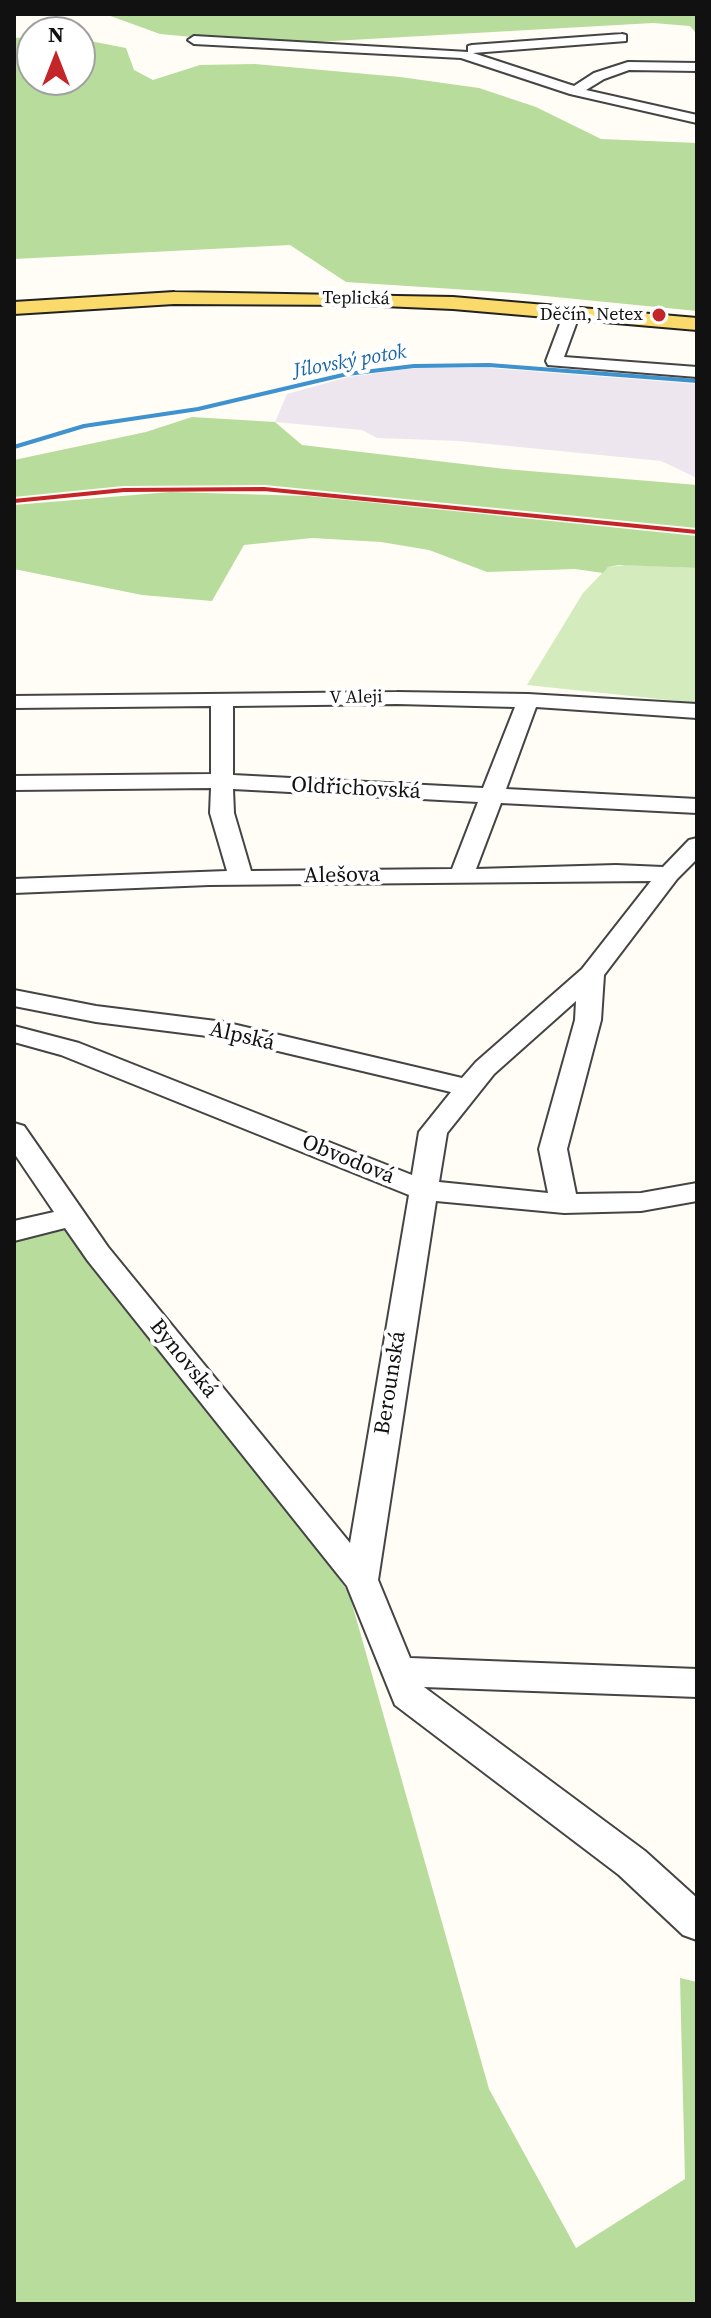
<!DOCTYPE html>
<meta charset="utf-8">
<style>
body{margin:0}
#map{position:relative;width:711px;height:2318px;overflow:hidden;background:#fffdf5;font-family:"Source Serif 4",serif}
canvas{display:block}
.frame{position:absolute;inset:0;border:16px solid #111;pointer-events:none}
.north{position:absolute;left:16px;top:16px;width:80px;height:80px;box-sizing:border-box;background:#fff;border:2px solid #a0a0a0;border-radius:50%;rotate:0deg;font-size:22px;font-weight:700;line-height:32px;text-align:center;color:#111}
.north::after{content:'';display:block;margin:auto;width:28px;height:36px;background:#c42529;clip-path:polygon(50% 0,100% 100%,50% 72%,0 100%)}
</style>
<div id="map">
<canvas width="711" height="2318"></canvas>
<div class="frame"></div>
<div class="north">N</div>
</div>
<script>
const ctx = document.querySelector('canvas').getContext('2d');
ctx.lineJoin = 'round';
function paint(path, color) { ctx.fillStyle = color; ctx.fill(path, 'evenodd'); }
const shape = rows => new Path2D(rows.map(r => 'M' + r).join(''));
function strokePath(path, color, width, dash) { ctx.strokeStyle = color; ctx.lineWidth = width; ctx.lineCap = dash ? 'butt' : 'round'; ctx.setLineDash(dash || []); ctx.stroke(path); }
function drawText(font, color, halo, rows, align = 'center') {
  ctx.font = font + ' "Source Serif 4",serif'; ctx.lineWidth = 8; ctx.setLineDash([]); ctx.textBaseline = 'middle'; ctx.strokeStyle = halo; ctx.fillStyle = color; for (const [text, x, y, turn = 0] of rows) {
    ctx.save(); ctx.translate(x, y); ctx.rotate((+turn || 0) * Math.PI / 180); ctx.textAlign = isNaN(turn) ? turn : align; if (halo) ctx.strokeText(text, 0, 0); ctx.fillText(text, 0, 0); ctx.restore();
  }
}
paint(shape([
 [415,368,490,368,697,384,697,478,661,461,459,441,377,438,362,430,275,422,287,394,348,377]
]), '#eee6ef');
paint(shape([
 [626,565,697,568,697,703,527,685,583,593,608,567]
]), '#d4ebbd');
paint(shape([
 [105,14,697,14,697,34,690,26,653,23,315,42,225,40,160,34],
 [32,37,32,80,80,80,80,40,90,41,126,48,134,70,153,80,200,65,255,64,400,77,479,88,536,107,601,139,697,143,697,311,515,293,346,282,290,245,14,259,14,38],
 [192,417,275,422,302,445,505,469,697,485,697,528,265,485,123,486,14,497,14,460,146,432],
 [170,492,308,496,697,536,697,568,619,565,608,567,603,573,575,569,487,572,429,550,381,542,312,538,244,545,212,601,142,595,14,569,14,505],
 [90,1227,349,1593,489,2089,576,2248,685,2179,680,1978,697,1982,697,2304,14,2304,14,1236]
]), '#b7dc9c');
strokePath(shape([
 [14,447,84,426,198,409,347,374,414,366,489,365,697,381]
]), '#3e92cf', 4);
const minor = shape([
 [622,34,626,35,626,41,473,53,574,86,594,73,628,62,697,63,697,71,629,70,604,79,586,90,697,115,697,123,570,94,461,58,194,44,188,40,194,36,468,52,468,46,472,45,622,34],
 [572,308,580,313,564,357,697,367,697,377,548,365,546,361,564,313,572,308],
 [397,692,528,694,697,704,697,718,536,707,506,789,697,799,697,813,501,803,476,869,616,865,663,867,689,840,697,838,697,859,677,879,604,975,601,1020,567,1149,576,1194,641,1193,697,1183,697,1201,641,1211,564,1213,436,1201,378,1580,410,1658,697,1669,697,1697,424,1687,645,1851,697,1898,697,1940,683,1935,619,1875,395,1705,347,1586,88,1261,65,1228,14,1241,14,1221,54,1212,14,1153,14,1123,24,1126,108,1247,350,1543,409,1195,61,1055,14,1042,14,1026,79,1043,412,1175,419,1132,451,1092,223,1038,96,1022,14,1006,14,990,96,1006,224,1022,462,1078,476,1062,582,969,651,881,209,885,14,893,14,879,227,871,210,813,211,788,14,790,14,776,211,774,211,706,14,708,14,696,397,692],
 [397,704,515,707,483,788,233,775,233,706,397,704],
 [233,789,478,802,452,869,251,871,234,813,233,789],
 [576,1001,575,1020,539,1149,548,1193,439,1182,447,1133,494,1074,576,1001]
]);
const major = shape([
 [174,292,453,297,697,318,697,330,453,309,359,305,174,304,14,314,14,302,174,292]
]);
strokePath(minor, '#444', 4);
strokePath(major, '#222', 4);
paint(minor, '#fff');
paint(major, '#f9da6a');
strokePath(shape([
 [14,501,124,490,264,489,697,532]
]), '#c42529', 4);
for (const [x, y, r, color] of [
 [659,315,8,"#c42529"]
]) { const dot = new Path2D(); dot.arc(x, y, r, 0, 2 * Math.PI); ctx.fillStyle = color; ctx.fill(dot); strokePath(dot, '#fff', 3); }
drawText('18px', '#111', '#fff', [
 ["Teplická",356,299,1],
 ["V Aleji",356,698,-1]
]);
drawText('18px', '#111', '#fff', [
 ["Děčín, Netex",643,315]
], 'right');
drawText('italic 20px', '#1664a6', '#fff', [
 ["Jílovský potok",350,362,-10]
]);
drawText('22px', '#111', '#fff', [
 ["Oldřichovská",356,789,3],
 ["Alešova",342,876,-1],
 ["Alpská",242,1037,13],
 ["Obvodová",348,1160,22],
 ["Bynovská",183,1359,51],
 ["Berounská",391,1383,-81]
]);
</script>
